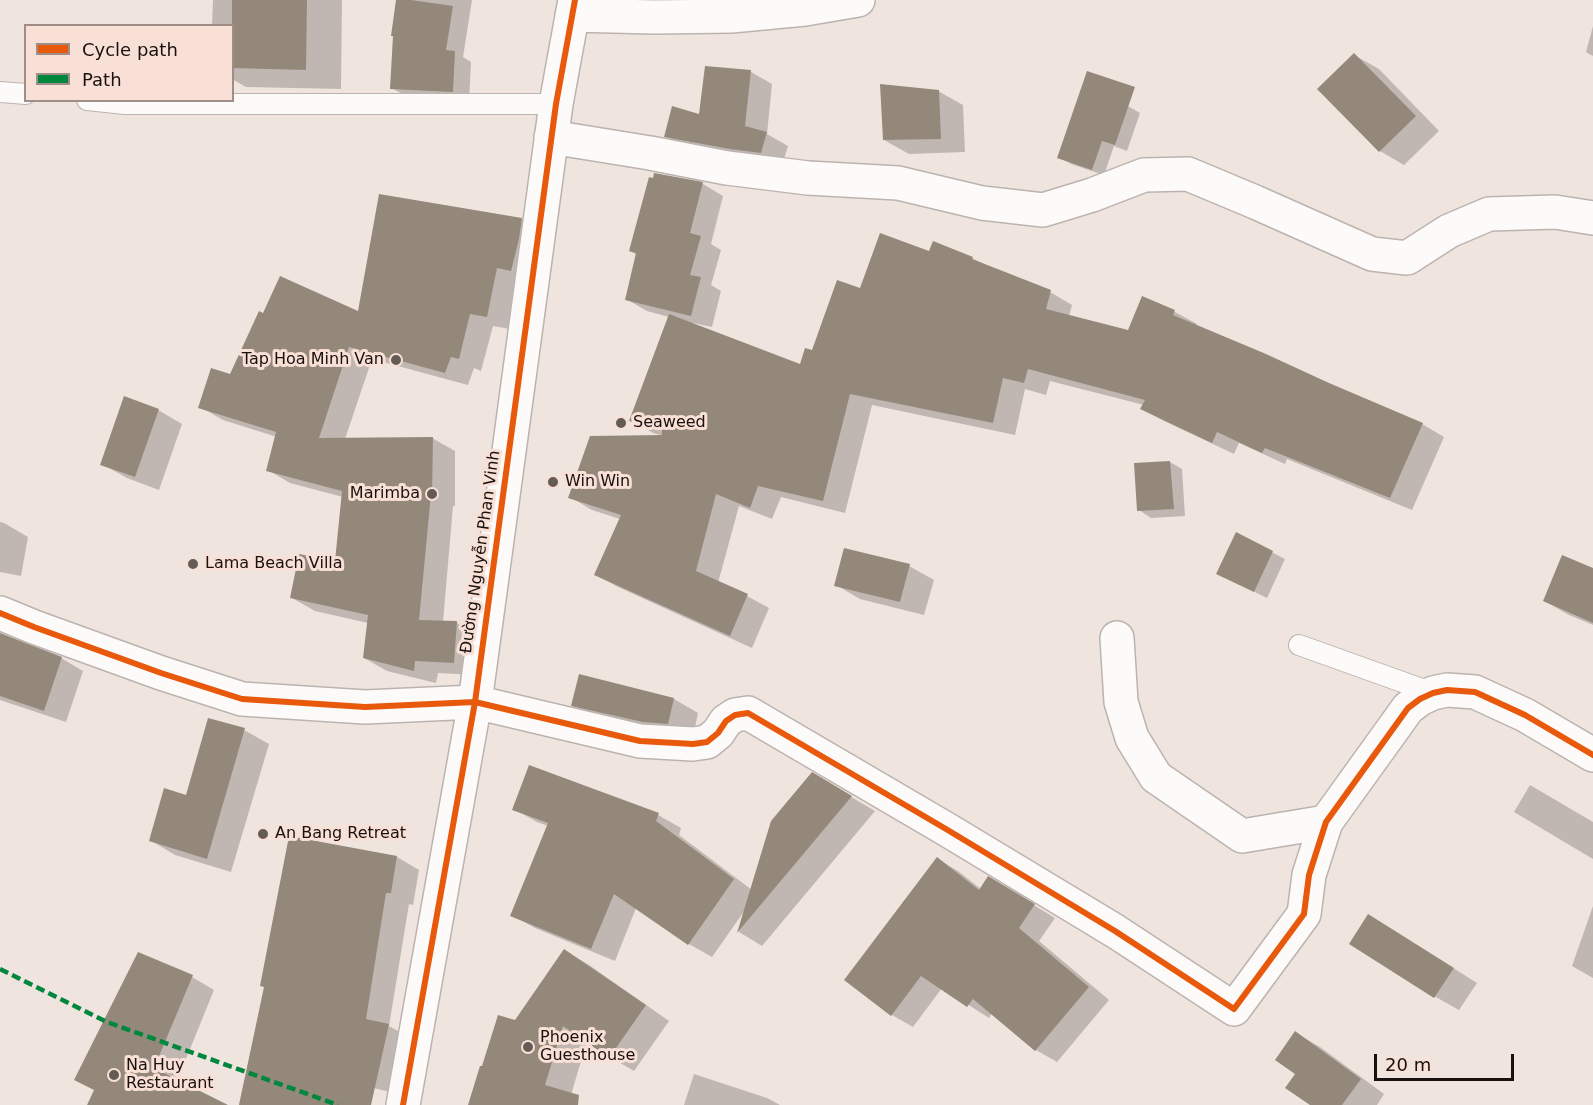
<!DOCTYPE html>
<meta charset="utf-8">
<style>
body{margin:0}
#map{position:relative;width:1593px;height:1105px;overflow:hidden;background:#f0e4df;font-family:"DejaVu Sans",sans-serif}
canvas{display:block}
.legend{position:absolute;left:24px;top:24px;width:210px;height:78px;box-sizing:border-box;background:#f8e0d7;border:2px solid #9f8d87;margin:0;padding:8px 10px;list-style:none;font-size:18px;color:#19110e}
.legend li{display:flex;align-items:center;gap:12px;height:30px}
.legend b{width:30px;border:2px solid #9f8d87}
.scale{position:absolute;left:1374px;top:1054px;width:140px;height:27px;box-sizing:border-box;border:3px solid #19110e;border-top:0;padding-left:8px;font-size:18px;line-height:21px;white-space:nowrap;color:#19110e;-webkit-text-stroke:4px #f8e0d7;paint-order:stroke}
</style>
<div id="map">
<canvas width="1593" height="1105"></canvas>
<ul class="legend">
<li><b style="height:8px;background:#e8590c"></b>Cycle path</li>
<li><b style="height:8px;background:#00873e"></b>Path</li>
</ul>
<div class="scale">20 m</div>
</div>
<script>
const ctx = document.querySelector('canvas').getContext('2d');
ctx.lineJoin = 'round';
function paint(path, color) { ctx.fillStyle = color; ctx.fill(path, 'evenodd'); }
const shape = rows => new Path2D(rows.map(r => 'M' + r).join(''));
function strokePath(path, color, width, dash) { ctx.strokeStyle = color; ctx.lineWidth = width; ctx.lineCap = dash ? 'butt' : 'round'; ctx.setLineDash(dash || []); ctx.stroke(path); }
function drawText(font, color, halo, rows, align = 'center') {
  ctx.font = font + ' "DejaVu Sans",sans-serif'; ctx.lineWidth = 6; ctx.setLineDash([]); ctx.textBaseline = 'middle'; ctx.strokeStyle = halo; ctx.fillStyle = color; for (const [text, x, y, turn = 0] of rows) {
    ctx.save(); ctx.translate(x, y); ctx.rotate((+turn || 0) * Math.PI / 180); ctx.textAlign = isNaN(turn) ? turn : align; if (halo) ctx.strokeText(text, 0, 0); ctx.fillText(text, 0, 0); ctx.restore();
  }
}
paint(shape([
 [213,0,342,0,341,89,246,87,232,79,232,26,212,26],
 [398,0,472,0,463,57,471,62,469,101,409,98,392,88],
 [1593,26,1593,56,1586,52],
 [1354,55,1379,69,1439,131,1404,165,1380,151],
 [751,72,772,84,767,134,788,146,782,165,687,148,666,136,701,116],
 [938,91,963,105,965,152,909,154,884,140],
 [1128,106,1140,113,1127,151,1114,146,1104,175,1071,164,1059,157],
 [655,175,703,184,723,196,711,244,721,250,711,285,721,291,712,327,693,323,692,325,801,366,813,352,861,290,930,253,972,258,989,267,1050,292,1072,305,1069,316,1129,332,1143,298,1175,312,1197,324,1196,326,1422,424,1444,437,1412,510,1287,459,1285,464,1239,443,1234,454,1164,421,1142,409,1144,405,1050,381,1046,395,1025,389,1015,435,872,405,845,513,781,497,772,519,739,506,718,583,747,596,769,608,752,648,618,587,596,575,620,519,592,510,570,497,664,436,653,433,631,420,669,317,647,311,626,299,637,255,630,251],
 [521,219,544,232,510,329,493,326,481,371,474,368,468,385,372,359,345,439,432,438,455,451,455,506,453,506,443,622,457,623,480,636,477,675,438,673,436,683,387,671,364,658,368,623,315,611,292,598,337,563,343,497,290,483,268,470,277,437,223,420,200,407,230,376,360,313],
 [158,410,182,424,159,490,127,478,102,464],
 [1170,462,1182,469,1185,516,1151,518,1139,510,1136,464],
 [0,522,4,523,28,537,21,576,0,572],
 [1236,534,1285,559,1267,598,1218,574],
 [909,566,934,580,924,615,860,599,836,585],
 [1593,569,1593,625,1569,615,1544,601],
 [0,635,61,658,83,671,66,722,0,700],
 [580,676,674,699,698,713,693,737,598,719,573,705],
 [244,730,269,744,231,872,175,855,150,840],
 [812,774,875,811,762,946,739,932,745,910,712,957,689,944,636,908,615,961,535,928,512,915,548,826,537,822,514,809,658,815,681,828,679,835,752,890],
 [1530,785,1593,822,1593,859,1514,812],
 [290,838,397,857,419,870,413,905,409,904,389,1026,411,1038,399,1094,365,1086,350,1105,239,1105,265,988],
 [937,859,958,871,981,889,1009,890,1055,918,1039,941,1109,1000,1057,1062,1036,1050,992,1013,989,1018,942,988,913,1027,892,1015,847,980],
 [1593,906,1593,978,1572,966],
 [1393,930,1477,983,1459,1010,1434,996],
 [565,951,589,965,669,1021,634,1071,610,1057,587,1041,568,1105,470,1105],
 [192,977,214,990,177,1081,225,1105,88,1105],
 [1296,1033,1320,1047,1384,1094,1377,1105,1312,1105,1297,1074],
 [694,1074,767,1098,780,1105,684,1105]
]), '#0003');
paint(shape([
 [232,0,307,0,306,70,232,68],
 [396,0,411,0,453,6,446,50,455,51,453,92,390,89,393,36,391,36],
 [1354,53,1416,116,1379,152,1317,89],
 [705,66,751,70,745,126,767,132,761,153,730,149,664,137,672,106,699,114],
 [1087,71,1135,87,1115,145,1102,141,1092,170,1057,158],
 [880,84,939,90,941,139,883,140],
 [654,173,703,182,690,233,701,236,690,275,701,277,691,316,625,300,636,253,629,251,649,177,653,178],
 [379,194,522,218,519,239,511,271,497,268,487,317,470,314,459,359,451,357,445,373,349,347,319,438,433,437,432,494,431,494,419,620,457,621,454,663,415,661,414,671,363,658,368,615,290,598,299,554,335,561,342,491,266,471,276,432,198,408,211,368,230,374,259,311,263,313,280,276,358,311],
 [880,233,929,251,933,241,973,257,972,259,1051,290,1046,309,1128,330,1142,296,1175,310,1173,315,1266,354,1329,383,1423,423,1390,498,1265,448,1262,453,1217,432,1212,443,1140,409,1145,400,1028,369,1024,383,1003,378,993,423,850,394,823,501,758,486,750,508,716,494,696,571,748,594,730,636,594,575,621,515,568,498,590,436,662,435,662,430,629,421,669,314,800,364,805,348,812,350,837,280,860,288],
 [124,396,159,409,135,477,100,465],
 [1170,461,1174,509,1137,511,1134,463],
 [1236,532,1273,551,1254,592,1216,574],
 [844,548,910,564,900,602,834,586],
 [1562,555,1593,568,1593,623,1543,601],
 [0,633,62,657,44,711,0,696],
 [579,674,674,698,668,724,643,722,571,706],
 [208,718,245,728,207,859,149,841,164,788,186,795],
 [529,765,659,813,656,821,734,879,688,945,614,894,591,949,510,916,548,823,512,810],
 [812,772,852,796,737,933,771,821],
 [289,836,397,856,391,893,386,893,366,1019,389,1024,371,1105,239,1105,264,987,260,986],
 [937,857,979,890,988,876,1035,904,1019,928,1089,987,1035,1051,973,999,967,1007,921,976,891,1016,844,980],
 [1368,914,1454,968,1434,998,1349,944],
 [564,949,646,1005,609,1058,563,1026,545,1085,579,1095,578,1105,468,1105,480,1066,482,1066,498,1015,515,1020],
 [138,952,193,975,154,1068,228,1105,87,1105,94,1090,74,1080],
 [1295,1031,1361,1079,1342,1105,1310,1105,1285,1088,1295,1074,1275,1060]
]), '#94887a');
const service = shape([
 [0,92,26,94],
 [87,100,125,104,556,104],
 [1299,645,1433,693]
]);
const minor = shape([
 [572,15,654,17,731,16,805,9,858,0],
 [551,137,650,153,727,168,808,178,898,183,982,203,1043,210,1092,195,1144,175,1188,174,1255,202,1372,254,1407,258,1449,231,1489,214,1555,212,1593,218],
 [0,613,34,627,161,673,242,699,365,707,475,702,640,741,693,744,707,742,718,733,726,721,735,715,748,713,946,829,1115,931,1234,1009,1304,914,1309,875,1326,822,1408,708,1420,699,1433,693,1447,690,1475,692,1525,715,1593,755],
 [1117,638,1121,702,1132,738,1156,777,1242,836,1326,822],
 [403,1105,475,702,556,104,575,0]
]);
strokePath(service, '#bcb3af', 22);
strokePath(minor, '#bcb3af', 36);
strokePath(service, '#fdfbfa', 20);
strokePath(minor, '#fdfbfa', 33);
strokePath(shape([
 [0,969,107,1022,338,1105]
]), '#00873e', 4.5, [9, 4.5]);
strokePath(shape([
 [0,613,34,627,161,673,242,699,365,707,475,702,640,741,693,744,707,742,718,733,726,721,735,715,748,713,946,829,1115,931,1234,1009,1304,914,1309,875,1326,822,1408,708,1420,699,1433,693,1447,690,1475,692,1525,715,1593,755],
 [403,1105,475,702,556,104,575,0]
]), '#e8590c', 6);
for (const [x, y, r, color] of [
 [396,360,6,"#645b57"],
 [621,423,6,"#645b57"],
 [553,482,6,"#645b57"],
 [432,494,6,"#645b57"],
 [193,564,6,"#645b57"],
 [263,834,6,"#645b57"],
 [528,1047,6,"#645b57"],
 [114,1075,6,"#645b57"]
]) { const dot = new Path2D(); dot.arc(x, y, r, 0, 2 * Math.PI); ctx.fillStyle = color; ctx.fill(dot); strokePath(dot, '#f8e0d7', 2); }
drawText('16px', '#19110e', '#f8e0d7', [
 ["Tap Hoa Minh Van",384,360,"right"],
 ["Seaweed",633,423],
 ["Win Win",565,482],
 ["Marimba",420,494,"right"],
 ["Lama Beach Villa",205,564],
 ["An Bang Retreat",275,834],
 ["Phoenix",540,1038],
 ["Guesthouse",540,1056],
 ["Na Huy",126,1066],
 ["Restaurant",126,1084]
], 'left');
drawText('16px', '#19110e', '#f8e0d7', [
 ["Đường Nguyễn Phan Vinh",481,552,-82]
]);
</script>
